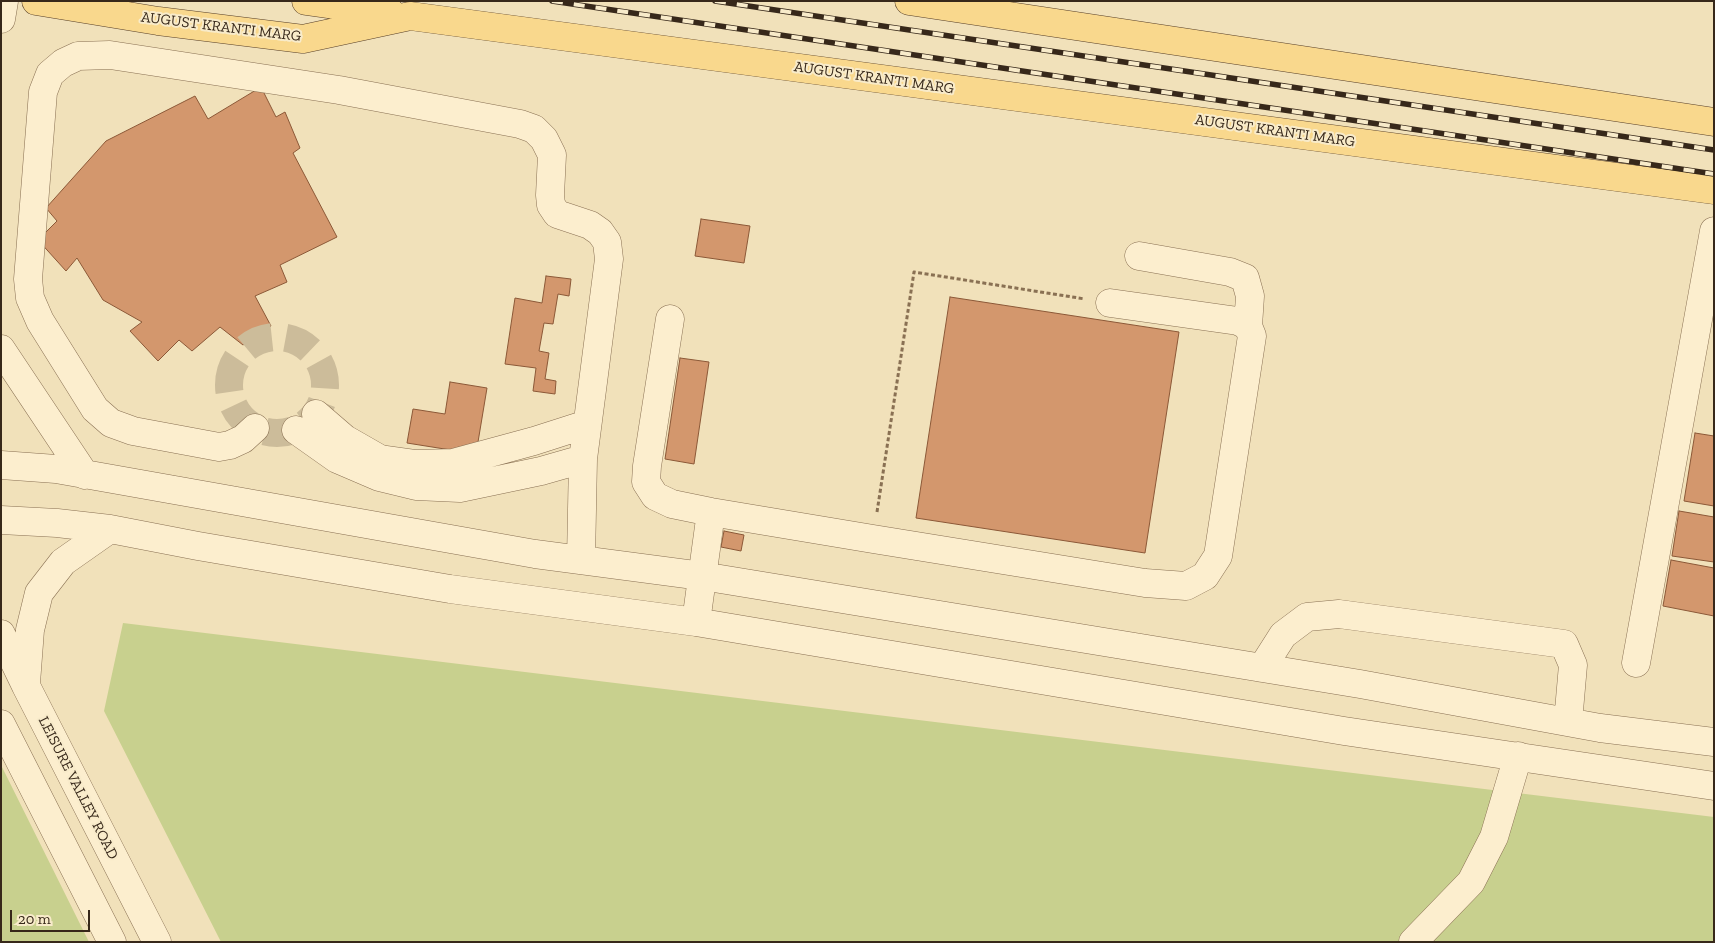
<!DOCTYPE html>
<style>
body{margin:0}
#map{position:relative;width:1715px;height:943px;overflow:hidden;background:#f1e1ba;font-family:"Zilla Slab",serif}
canvas{display:block}
.frame{position:absolute;inset:0;border:2px solid #37281a;pointer-events:none}
.scale{position:absolute;left:10px;top:910px;width:80px;height:22px;box-sizing:border-box;border:2px solid #37281a;border-top:0;padding-left:6px;font-size:15px;line-height:18px;white-space:nowrap;color:#37281a;-webkit-text-stroke:4px #f8ebca;paint-order:stroke}
</style>
<div id="map">
<canvas width="1715" height="943"></canvas>
<div class="frame"></div>
<div class="scale">20 m</div>
</div>
<script>
const ctx = document.querySelector('canvas').getContext('2d');
ctx.lineJoin = 'round';
function paint(path, color) { ctx.fillStyle = color; ctx.fill(path, 'evenodd'); }
const shape = rows => new Path2D(rows.map(r => 'M' + r).join(''));
function strokePath(path, color, width, dash) { ctx.strokeStyle = color; ctx.lineWidth = width; ctx.lineCap = dash ? 'butt' : 'round'; ctx.setLineDash(dash || []); ctx.stroke(path); }
function drawText(font, color, halo, rows, align = 'center') {
  ctx.font = font + ' "Zilla Slab",serif'; ctx.lineWidth = 4; ctx.setLineDash([]); ctx.textBaseline = 'middle'; ctx.strokeStyle = halo; ctx.fillStyle = color; for (const [text, x, y, turn = 0] of rows) {
    ctx.save(); ctx.translate(x, y); ctx.rotate((+turn || 0) * Math.PI / 180); ctx.textAlign = isNaN(turn) ? turn : align; if (halo) ctx.strokeText(text, 0, 0); ctx.fillText(text, 0, 0); ctx.restore();
  }
}
paint(shape([
 [123,623,1714,817,1714,942,221,942,104,711],
 [1,765,89,942,1,942]
]), '#c8d08e');
const building = shape([
 [261,87,276,117,285,112,300,148,293,153,337,237,280,265,287,282,255,296,271,326,243,345,220,327,192,351,179,340,158,361,130,331,142,322,103,300,77,258,66,271,38,240,57,221,46,208,106,141,195,96,208,119,261,87],
 [701,219,750,226,744,263,695,256,701,219],
 [546,276,571,279,569,296,558,294,553,324,544,323,539,351,549,353,545,379,556,381,555,394,533,391,536,368,505,364,515,298,542,303,546,276],
 [950,297,1179,332,1145,553,916,518,950,297],
 [680,358,709,362,694,464,665,459,680,358],
 [450,382,487,388,476,454,407,443,413,409,445,414,450,382],
 [1695,433,1714,436,1714,506,1684,501,1695,433],
 [1679,511,1714,517,1714,562,1672,556,1679,511],
 [724,531,744,535,741,551,721,547,724,531],
 [1671,560,1714,568,1714,616,1663,606,1671,560]
]);
paint(building, '#d3976d');
strokePath(building, '#8b5837', 1);
strokePath(shape([
 '229 385a48 48 0 1 1 96 0a48 48 0 1 1-96 0Z'
]), '#ccbc9a', 28, [28, 14]);
const minor = shape([
 [1,19,4,1],
 [1139,256,1230,272,1245,278,1250,296,1248,326],
 [670,319,647,466,646,482,655,496,672,504,711,512,873,539,1145,583,1186,586,1205,576,1218,556,1252,336,1248,326,1238,321,1110,303],
 [1,349,85,475],
 [316,414,345,439,380,459,416,464,453,463,534,441,587,424],
 [255,428,243,439,230,445,219,447,133,431,111,423,95,409,40,321,30,298,28,279,43,92,50,74,63,63,78,56,110,55,339,90,520,124,534,129,544,139,552,155,550,195,551,205,557,214,590,225,600,232,607,242,609,259,583,459,581,560],
 [296,430,337,459,379,477,416,486,460,488,541,471,583,459],
 [1,465,56,469,535,554,702,576,1360,684,1600,728,1714,742],
 [1,520,57,523,110,529,198,546,450,589,696,622,1344,731,1714,786],
 [696,622,711,512],
 [1,634,26,686,157,942],
 [1636,663,1714,231],
 [1262,668,1283,635,1307,617,1339,614,1564,644,1573,665,1568,722],
 [26,683,30,630,39,593,63,562,110,529],
 [1,724,112,942],
 [1413,942,1471,882,1494,837,1518,756]
]);
const major = shape([
 [36,1,158,21,303,39,410,16,1714,190],
 [306,1,391,13],
 [909,1,1714,122]
]);
strokePath(minor, '#897053', 29);
strokePath(major, '#563e28', 29);
strokePath(shape([
 [877,512,914,272,1085,299]
]), '#897053', 3, [4, 2.5]);
strokePath(minor, '#fceece', 28);
strokePath(major, '#f9d88d', 28);
const rail = shape([
 [552,1,1714,174],
 [715,1,1714,150]
]);
strokePath(rail, '#37281a', 5.5);
strokePath(rail, '#f8ebca', 4, [11]);
drawText('15px', '#37281a', '#f8ebca', [
 ["AUGUST KRANTI MARG",221,27,7],
 ["AUGUST KRANTI MARG",874,78,8],
 ["AUGUST KRANTI MARG",1275,131,8],
 ["LEISURE VALLEY ROAD",78,788,63]
]);
</script>
